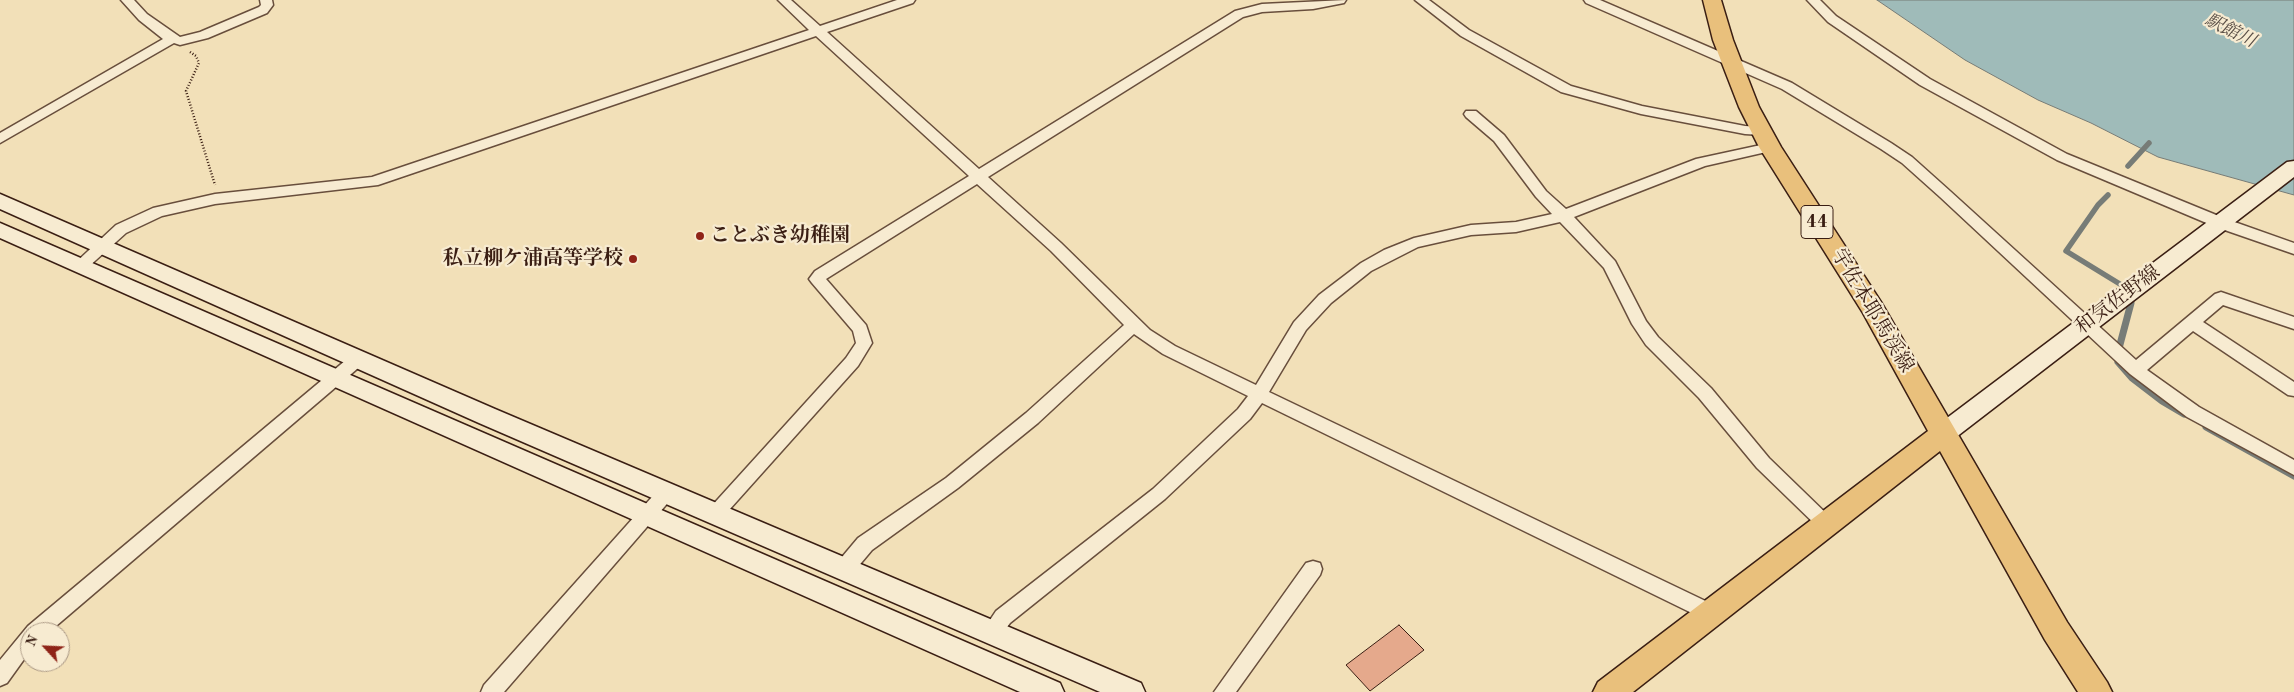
<!DOCTYPE html>
<meta charset="utf-8">
<style>
body{margin:0}
#map{position:relative;width:2294px;height:692px;overflow:hidden;background:#f2e0b8;font-family:"Old Standard TT",serif}
canvas{display:block}
.north{position:absolute;left:20px;top:622px;width:50px;height:50px;box-sizing:border-box;background:#f7ebd1;border:1px solid #ab9985;border-radius:50%;rotate:295deg;font-size:14px;font-weight:700;line-height:20px;text-align:center;color:#3a1e13}
.north::after{content:'';display:block;margin:auto;width:18px;height:22px;background:#8f2418;clip-path:polygon(50% 0,100% 100%,50% 72%,0 100%)}
</style>
<div id="map">
<canvas width="2294" height="692"></canvas>
<div class="north">N</div>
</div>
<script>
const ctx = document.querySelector('canvas').getContext('2d');
ctx.lineJoin = 'round';
function paint(path, color) { ctx.fillStyle = color; ctx.fill(path, 'evenodd'); }
const shape = rows => new Path2D(rows.map(r => 'M' + r).join(''));
function strokePath(path, color, width, dash) { ctx.strokeStyle = color; ctx.lineWidth = width; ctx.lineCap = dash ? 'butt' : 'round'; ctx.setLineDash(dash || []); ctx.stroke(path); }
function drawText(font, color, halo, rows, align = 'center') {
  ctx.font = font + ' "Old Standard TT","Noto Serif JP",serif'; ctx.lineWidth = 4.5; ctx.setLineDash([]); ctx.textBaseline = 'middle'; ctx.strokeStyle = halo; ctx.fillStyle = color; for (const [text, x, y, turn = 0] of rows) {
    ctx.save(); ctx.translate(x, y); ctx.rotate((+turn || 0) * Math.PI / 180); ctx.textAlign = isNaN(turn) ? turn : align; if (halo) ctx.strokeText(text, 0, 0); ctx.fillText(text, 0, 0); ctx.restore();
  }
}
const water = shape([
 [1877,0,2294,0,2294,195,2158,157,2091,123,2038,100,1965,60,1877,0]
]);
paint(water, '#9fbbb9');
strokePath(water, '#777c77', 1);
strokePath(shape([
 [2128,166,2149,143],
 [2108,195,2098,205,2066,251,2128,289],
 [2130,304,2132,297]
]), '#777c77', 5.5);
strokePath(shape([
 [2118,352,2131,303],
 [2118,362,2132,378,2162,401,2184,414],
 [2206,427,2294,476]
]), '#777c77', 7);
const building = shape([
 [1399,625,1424,650,1370,691,1346,665,1399,625]
]);
paint(building, '#e5a98c');
strokePath(building, '#3a1e13', 1);
const street = shape([
 [121,0,134,0,147,14,180,37,200,32,259,7,261,5,260,0,272,0,273,5,267,13,208,38,180,45,174,43,0,143,0,133,163,39,139,20,121,0],
 [778,0,791,0,820,26,897,0,915,0,913,3,827,32,979,169,1235,11,1262,4,1346,0,1344,3,1313,9,1262,12,1243,17,988,177,1061,243,1150,330,1175,346,1256,385,1294,322,1319,295,1361,263,1384,250,1414,238,1471,225,1516,222,1552,214,1536,197,1494,141,1466,117,1464,114,1466,111,1476,111,1504,135,1546,191,1566,209,1696,159,1770,143,1775,144,1777,147,1775,150,1705,166,1574,217,1615,261,1646,321,1658,337,1711,388,1769,458,1833,520,1836,525,1833,530,1827,533,1821,530,1757,468,1699,398,1646,345,1632,324,1604,268,1560,222,1516,232,1471,235,1418,247,1371,271,1331,303,1306,330,1269,392,1718,607,1721,613,1718,619,1711,622,1704,619,1262,403,1250,419,1165,499,1010,623,999,638,992,641,985,638,982,632,996,611,1153,489,1238,409,1248,396,1163,354,1134,334,1038,423,958,488,872,550,851,575,844,577,837,575,835,569,837,563,858,538,946,478,1026,413,1124,325,1051,251,977,184,826,279,866,325,872,343,858,366,721,519,715,522,709,519,706,514,709,509,846,358,856,343,853,331,812,283,809,279,815,271,969,176,816,36,378,185,215,204,162,216,126,233,86,269,81,270,76,269,73,265,116,225,153,208,215,194,372,177,809,30,778,0],
 [1415,0,1429,0,1469,30,1571,86,1642,106,1745,126,1762,127,1769,131,1762,135,1745,134,1641,114,1561,92,1461,36,1415,0],
 [1584,0,1600,0,1792,83,1891,143,1912,157,1950,191,2136,360,2215,294,2221,292,2294,317,2294,329,2223,305,2203,322,2294,382,2294,396,2288,395,2193,331,2147,370,2199,407,2294,460,2294,475,2187,417,2130,374,1940,197,1902,163,1881,149,1782,89,1586,3,1584,0],
 [1807,0,1820,0,1836,16,1930,79,2067,154,2226,219,2294,243,2294,254,2216,227,2057,160,1920,85,1828,22,1807,0],
 [358,353,364,355,366,359,364,363,49,632,30,632,30,651,7,683,0,686,0,660,28,626,352,355,358,353],
 [666,486,672,488,675,493,672,498,504,692,481,692,484,685,660,488,666,486],
 [1313,561,1320,563,1322,569,1320,575,1236,692,1214,692,1306,563,1313,561]
]);
const secondary = shape([
 [2294,161,2294,177,1951,441,1943,443,1935,441,1931,434,1935,427,2287,162,2294,161],
 [0,194,495,409,1141,683,1145,692,1100,692,479,423,0,209,0,194],
 [0,223,1060,683,1064,692,1020,692,0,238,0,223]
]);
const primary = shape([
 [1703,0,1721,0,1733,40,1759,107,1781,147,1881,302,2067,622,2107,682,2112,692,2078,692,2045,640,1940,451,1633,692,1593,692,1598,682,1928,431,1863,313,1759,147,1739,107,1713,40,1703,0]
]);
strokePath(street, '#684e3c', 3);
strokePath(secondary, '#3a1e13', 3);
strokePath(primary, '#3a1e13', 3);
strokePath(shape([
 [190,52,196,56,199,63,186,91,215,185]
]), '#3a1e13', 2.5, [1, 2]);
paint(street, '#f7ebd1');
paint(secondary, '#f7ebd1');
paint(primary, '#e9c07c');
for (const [x, y, r, color] of [
 [700,236,5,"#8f2418"],
 [633,259,5,"#8f2418"]
]) { const dot = new Path2D(); dot.arc(x, y, r, 0, 2 * Math.PI); ctx.fillStyle = color; ctx.fill(dot); strokePath(dot, '#f7ebd1', 2); }
drawText('italic 18px', '#584d45', '#f7ebd1', [
 ["駅館川",2230,31,26]
]);
for (const [x, y, w] of [
 [1817,222,32]
]) { const box = new Path2D(); box.roundRect(x - w / 2, y - 16.5, w, 33, 4); ctx.fillStyle = '#f7ebd1'; ctx.fill(box); strokePath(box, '#3a1e13', 1); }
drawText('bold 19px', '#3a1e13', null, [
 ["44",1817,222]
]);
drawText('bold 20px', '#3a1e13', '#f7ebd1', [
 ["ことぶき幼稚園",710,236],
 ["私立柳ケ浦高等学校",623,259,"right"]
], 'left');
drawText('20px', '#3a1e13', '#f7ebd1', [
 ["和気佐野線",2118,300,-37],
 ["宇佐本耶馬渓線",1872,311,59]
]);
</script>
